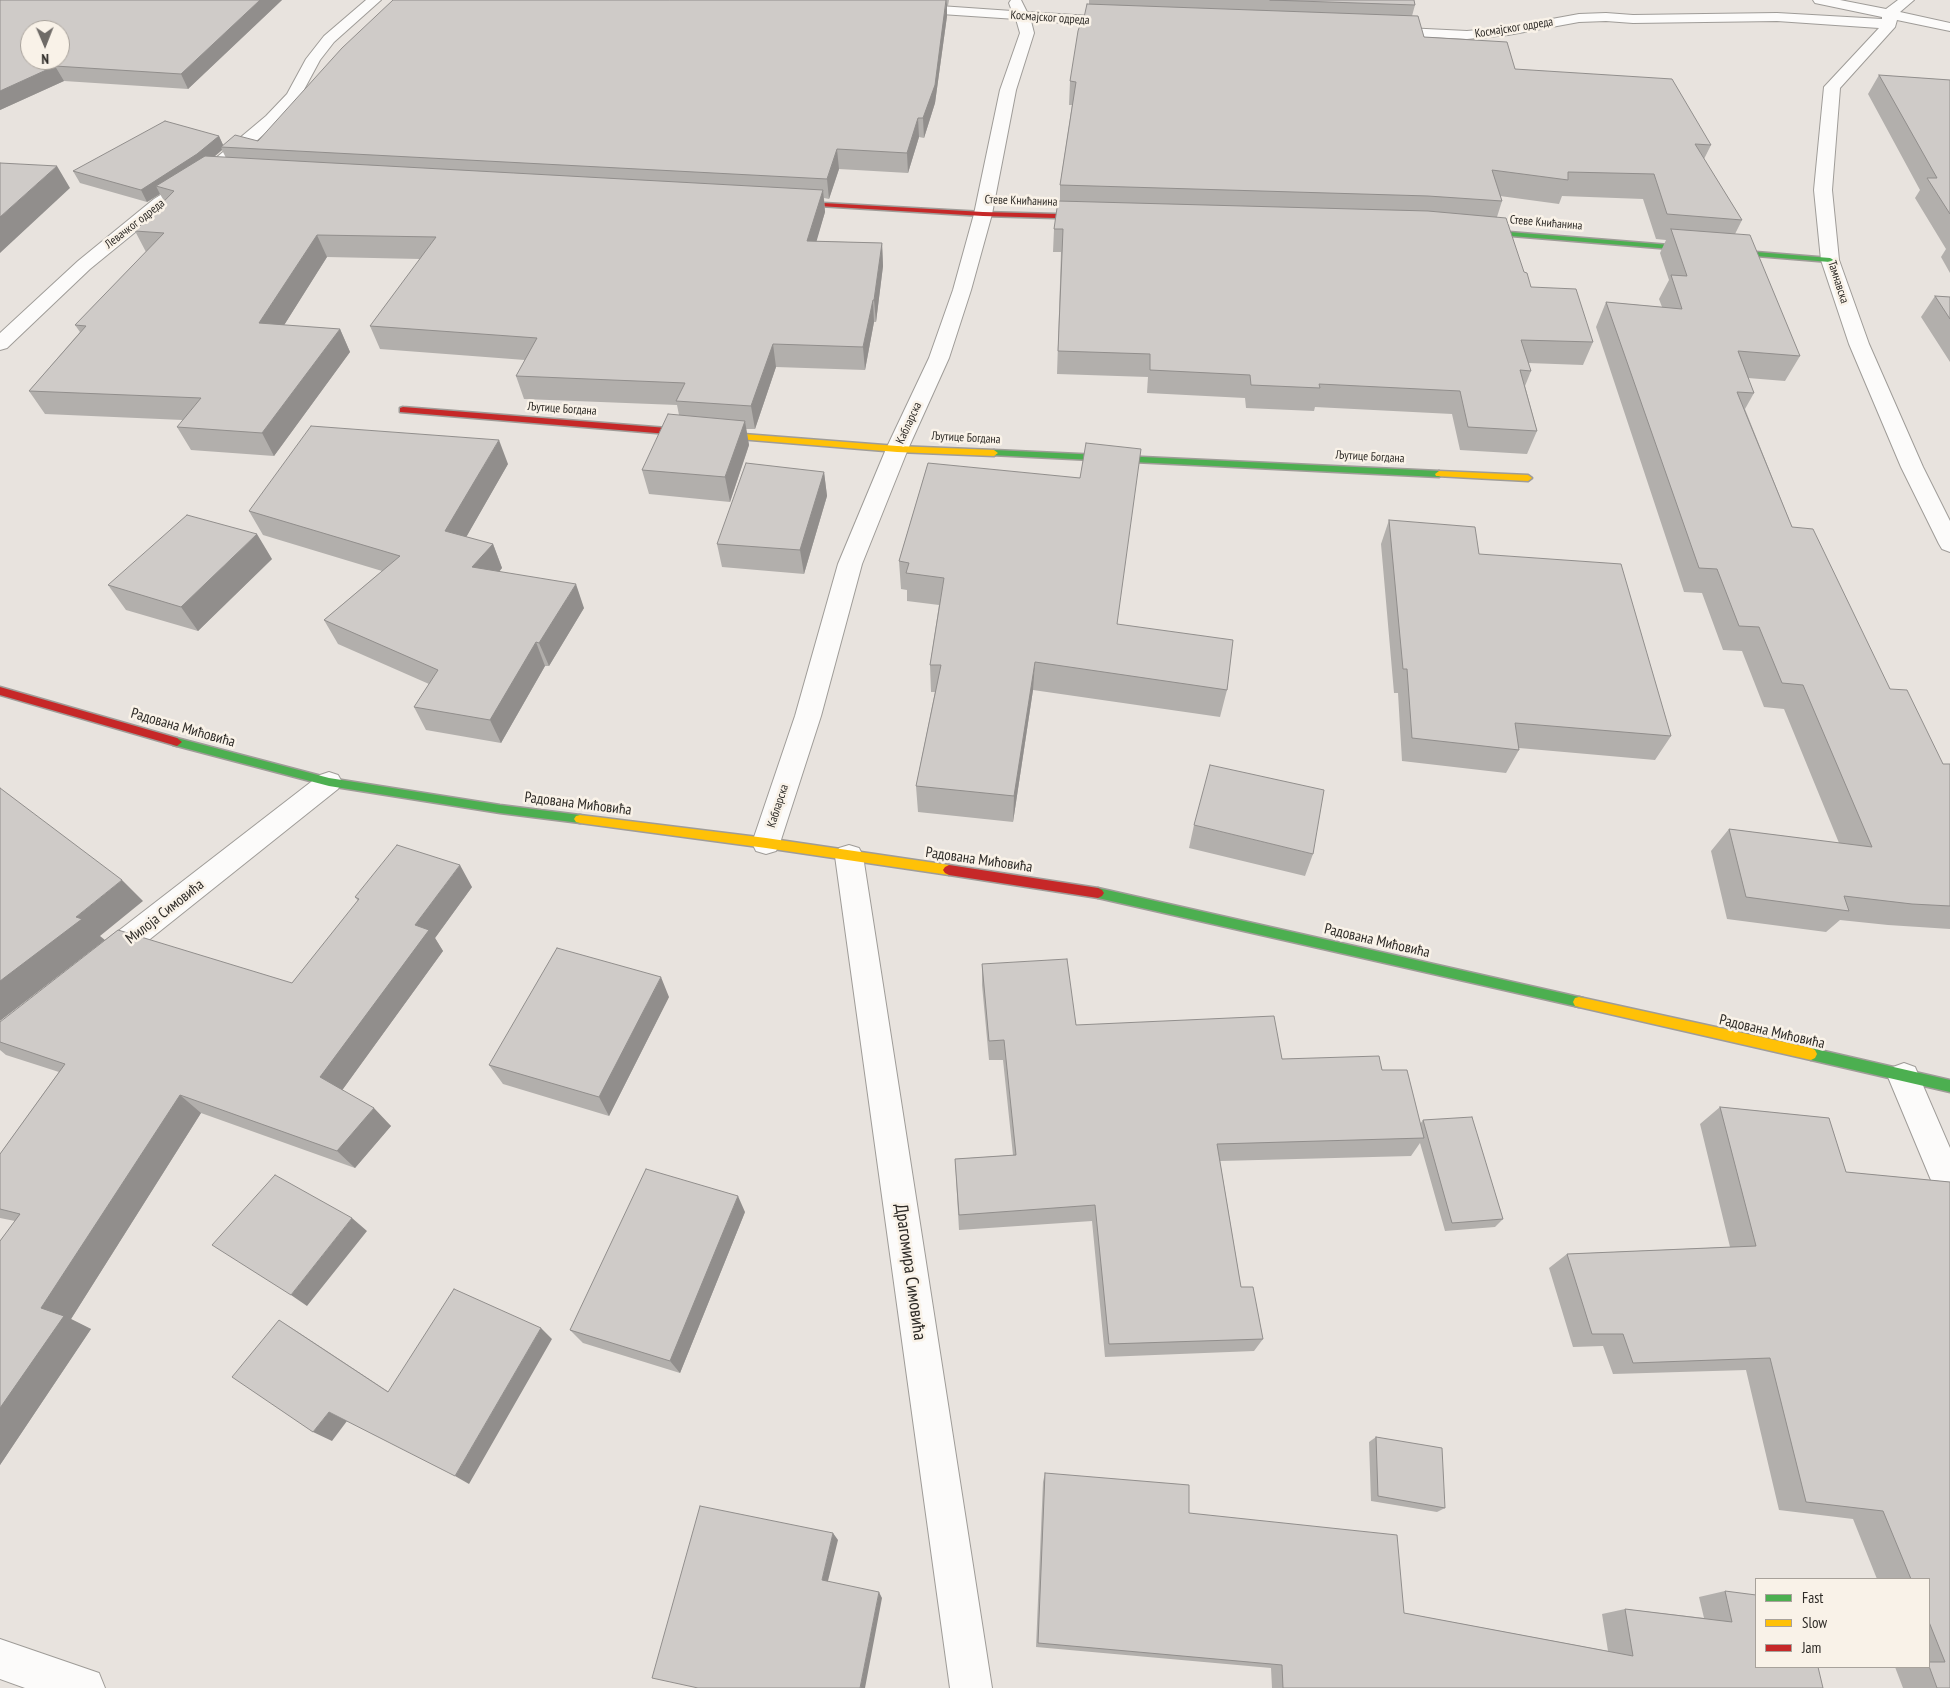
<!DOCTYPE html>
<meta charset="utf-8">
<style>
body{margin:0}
#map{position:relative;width:1950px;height:1688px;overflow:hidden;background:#e8e3de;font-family:"PT Sans Narrow",sans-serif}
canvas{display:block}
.legend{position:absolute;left:1755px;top:1578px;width:175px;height:90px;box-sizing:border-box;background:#f9f2e8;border:1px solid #a8a29b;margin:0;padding:6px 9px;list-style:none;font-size:15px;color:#2e2b27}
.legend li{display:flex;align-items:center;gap:10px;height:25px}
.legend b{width:25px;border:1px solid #a8a29b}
.north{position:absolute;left:20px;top:20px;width:50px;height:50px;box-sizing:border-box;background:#f9f2e8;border:1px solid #a8a29b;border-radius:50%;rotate:179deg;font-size:14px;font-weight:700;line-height:20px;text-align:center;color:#2e2b27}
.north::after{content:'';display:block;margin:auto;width:18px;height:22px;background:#6f6b67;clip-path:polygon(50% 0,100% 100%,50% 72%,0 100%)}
</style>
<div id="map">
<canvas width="1950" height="1688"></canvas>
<ul class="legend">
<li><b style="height:6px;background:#4caf50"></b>Fast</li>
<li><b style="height:6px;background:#ffc107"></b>Slow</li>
<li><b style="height:6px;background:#c62828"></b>Jam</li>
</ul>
<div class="north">N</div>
</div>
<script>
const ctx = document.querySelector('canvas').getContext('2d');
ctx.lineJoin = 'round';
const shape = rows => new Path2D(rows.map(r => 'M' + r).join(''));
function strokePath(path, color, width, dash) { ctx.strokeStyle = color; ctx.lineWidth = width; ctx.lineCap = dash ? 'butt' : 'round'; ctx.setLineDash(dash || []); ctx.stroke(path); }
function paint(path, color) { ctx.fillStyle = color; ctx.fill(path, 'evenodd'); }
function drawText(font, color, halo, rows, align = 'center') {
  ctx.font = font + ' "PT Sans Narrow",sans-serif'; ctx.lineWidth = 5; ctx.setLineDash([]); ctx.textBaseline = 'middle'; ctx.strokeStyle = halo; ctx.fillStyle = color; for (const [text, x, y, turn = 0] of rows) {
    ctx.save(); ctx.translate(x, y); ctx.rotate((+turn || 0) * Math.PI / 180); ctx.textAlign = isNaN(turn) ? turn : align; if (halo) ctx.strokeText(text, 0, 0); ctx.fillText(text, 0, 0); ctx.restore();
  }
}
const street = shape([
 [366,0,381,0,334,42,320,60,299,99,278,122,216,176,166,207,90,269,7,348,0,350,0,333,78,261,154,199,204,168,266,116,287,94,306,59,324,36,366,0],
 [1011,0,1021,0,1027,12,1122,18,1127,19,1129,22,1127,25,1122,26,1031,21,1034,33,1016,90,992,214,971,290,949,358,908,449,862,564,821,716,780,843,776,851,766,854,756,851,752,843,795,716,838,564,886,449,929,358,953,290,974,214,1000,90,1020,33,1016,19,911,12,906,11,904,8,906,5,911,4,1012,11,1009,3,1011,0],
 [1813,0,1840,0,1886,9,1898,0,1914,0,1900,12,1950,23,1950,31,1897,20,1895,27,1840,88,1832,190,1839,260,1869,344,1923,467,1950,521,1950,552,1942,549,1939,544,1901,467,1849,344,1821,260,1814,190,1824,87,1879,28,1777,21,1633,23,1606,21,1579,22,1508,35,1467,39,1385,35,1380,34,1378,31,1380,28,1385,27,1467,31,1508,27,1579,14,1606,13,1633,15,1777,13,1882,19,1882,17,1815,3,1813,0],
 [329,772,338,775,342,782,338,789,115,967,105,971,95,967,90,958,95,949,320,775,329,772],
 [849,845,859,848,863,856,992,1688,950,1688,835,856,839,848,849,845],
 [1904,1063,1915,1067,1950,1148,1950,1202,1938,1197,1888,1077,1893,1067,1904,1063],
 [0,1639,99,1673,105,1688,25,1688,0,1679,0,1639]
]);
const fast = shape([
 [1472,229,1830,258,1834,260,1830,262,1475,233,1471,231,1472,229],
 [994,450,1439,471,1443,474,1439,477,991,455,990,453,994,450],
 [177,738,329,778,500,805,580,815,584,816,586,819,584,822,580,823,500,813,329,786,173,745,172,742,173,739,177,738],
 [1098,888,1579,997,1583,998,1585,1002,1583,1006,1579,1007,1098,898,1094,896,1092,893,1094,890,1098,888],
 [1811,1048,1950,1080,1950,1092,1811,1060,1807,1058,1805,1054,1807,1050,1811,1048]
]);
const slow = shape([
 [705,431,897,446,994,450,998,453,994,456,897,452,702,436,702,432,705,431],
 [1439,471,1528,475,1532,478,1528,481,1436,476,1435,474,1439,471],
 [580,815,766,838,949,865,953,867,955,870,953,873,949,875,766,848,580,823,576,822,574,819,576,816,580,815],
 [1579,997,1811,1048,1815,1050,1817,1054,1815,1058,1811,1060,1579,1007,1575,1006,1573,1002,1575,998,1579,997]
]);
const jam = shape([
 [788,201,983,212,1092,215,1096,217,1092,219,983,216,786,204,786,202,788,201],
 [403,407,705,431,709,434,705,437,400,412,400,408,403,407],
 [0,687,177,738,182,742,177,746,0,695,0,687],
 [949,865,1098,888,1102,890,1104,893,1102,896,1098,898,949,875,945,873,943,870,945,867,949,865]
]);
strokePath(street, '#9f9c98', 2);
strokePath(fast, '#9f9c98', 3);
strokePath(slow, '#9f9c98', 3);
strokePath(jam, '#9f9c98', 3);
paint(street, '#fcfbfa');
paint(fast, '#4caf50');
paint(slow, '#ffc107');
paint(jam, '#c62828');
paint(shape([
 [0,0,282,0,188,89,64,81,0,110],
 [393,0,949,0,948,6,947,6,947,16,935,103,924,138,919,137,908,173,839,169,829,199,824,198,825,212,816,241,882,243,883,266,876,322,874,322,865,370,776,367,755,429,746,429,749,445,730,502,649,494,642,470,679,415,677,405,524,399,516,376,525,360,380,349,370,326,420,259,327,257,284,325,340,329,350,352,274,456,191,450,177,427,183,420,45,414,29,391,80,332,75,325,146,252,135,231,164,201,160,194,147,202,80,183,73,171,219,136,223,145,258,141],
 [222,150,226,158,214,157],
 [1089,0,1414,0,1415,5,1412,16,1424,37,1515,69,1711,145,1704,159,1742,220,1735,234,1800,356,1785,381,1748,378,1754,393,1745,409,1792,527,1890,689,1943,764,1950,764,1950,929,1888,925,1840,920,1826,932,1727,919,1711,851,1729,829,1839,843,1784,709,1764,707,1742,651,1723,650,1702,593,1684,592,1596,327,1606,302,1662,307,1659,299,1669,280,1660,253,1666,240,1656,239,1643,199,1562,196,1559,204,1500,196,1502,201,1497,217,1531,287,1593,342,1583,365,1528,363,1531,371,1525,386,1537,431,1527,454,1460,450,1452,414,1315,407,1314,411,1246,408,1245,398,1147,393,1148,377,1057,374,1061,252,1053,252,1054,229,1060,201,1060,185,1072,105,1069,105,1070,81,1083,22,1089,4],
 [1879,75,1950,80,1950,273,1941,257,1946,249,1915,198,1920,190,1868,94],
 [1935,296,1950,297,1950,362,1921,317],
 [928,463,1117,624,1227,690,1220,717,1033,690,1013,822,918,812,916,786,935,692,931,692,930,665,939,605,907,601,907,590,901,589,899,561],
 [508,464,466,537,493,544,502,568,499,572,584,608,549,666,545,666,501,743,426,730,414,707,429,684,338,644,324,620,382,571,263,535,249,511],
 [824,472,827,496,804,574,722,567,717,544],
 [1389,520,1671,736,1655,760,1519,748,1519,750,1506,773,1402,761,1398,693,1394,693,1381,544],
 [272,559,198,631,126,610,108,585],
 [1194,825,1313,854,1305,876,1189,848],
 [472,887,435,938,443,951,342,1090,391,1126,355,1168,201,1113,71,1319,91,1329,0,1465,0,1241,15,1221,0,1218,0,1154,59,1072,6,1055,0,1050,0,1022,292,983,358,901,355,897],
 [982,964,1076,1025,1282,1059,1382,1070,1420,1124,1423,1120,1503,1219,1495,1227,1445,1231,1420,1143,1411,1156,1220,1161,1241,1287,1263,1339,1254,1351,1105,1357,1092,1221,959,1230,955,1159,1013,1155,1003,1060,989,1060,982,985],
 [669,997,609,1116,503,1084,489,1065],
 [1720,1107,1829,1118,1846,1172,1950,1182,1950,1688,1903,1688,1895,1667,1929,1667,1929,1579,1877,1579,1853,1519,1779,1510,1746,1370,1613,1374,1603,1346,1573,1347,1549,1268,1567,1254,1730,1247,1700,1124],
 [745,1212,680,1373,583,1343,570,1330],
 [1376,1437,1445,1508,1437,1512,1371,1501,1369,1442],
 [1045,1473,1189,1513,1404,1613,1608,1651,1602,1614,1625,1609,1704,1618,1699,1597,1725,1591,1823,1688,1272,1688,1271,1668,1036,1647,1043,1482]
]), '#b2afac');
paint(shape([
 [260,0,282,0,188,89,181,74],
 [947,0,947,16,935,103,924,138,923,118],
 [55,66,64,81,0,110,0,91],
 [918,118,919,137,908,173,907,153],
 [219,136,224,147,221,147,222,150,203,166,156,186,160,194,147,202,141,190],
 [837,149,839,169,829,199,827,179],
 [57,166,70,188,0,253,0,217],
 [823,190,825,212,810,264,807,241],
 [317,235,327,257,271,346,259,323],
 [882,243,883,266,876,322,874,300],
 [873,300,874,322,865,370,863,347],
 [340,329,350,352,274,456,262,433],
 [773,344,776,367,755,429,751,406],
 [745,421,749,445,730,502,725,477],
 [499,440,508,464,456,555,445,531],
 [824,472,827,496,804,574,800,550],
 [257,534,272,559,198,631,181,607],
 [493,544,502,568,482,591,472,567],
 [576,584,584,608,549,666,539,643],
 [536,642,545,666,501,743,490,720],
 [1035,662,1033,690,1013,822,1014,796],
 [460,865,472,887,435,938,443,951,338,1096,320,1077,415,925],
 [122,880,143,901,100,936,105,940,0,1021,0,981,76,917],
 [661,977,669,997,609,1116,599,1097],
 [180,1095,201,1113,71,1319,91,1329,0,1465,0,1408,41,1308],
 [374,1108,391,1126,355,1168,337,1151],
 [738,1196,745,1212,680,1373,670,1361],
 [352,1218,367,1231,307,1306,291,1295],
 [279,1320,298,1332,404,1402,388,1392],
 [541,1328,552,1339,469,1484,455,1476],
 [329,1412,347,1421,332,1441,313,1432],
 [833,1533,838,1540,827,1585,822,1580],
 [879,1592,882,1598,865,1688,860,1688]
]), '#918e8c');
const building = shape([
 [0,0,260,0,181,74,55,66,0,91,0,0],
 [30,30,60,30,60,60,30,60,30,30],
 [393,0,946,0,935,85,923,118,918,118,907,153,837,149,827,179,221,147,235,135,258,141,342,48,393,0],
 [1270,0,1414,0,1415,5,1270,0],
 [1087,4,1418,16,1424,37,1507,42,1515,69,1672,79,1711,145,1695,144,1742,220,1667,214,1654,174,1568,172,1568,180,1492,170,1502,201,1428,196,1060,185,1076,82,1070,81,1078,31,1081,22,1083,22,1087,4],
 [1879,75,1950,80,1950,214,1927,178,1937,178,1879,75],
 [165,121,219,136,197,154,141,190,73,171,165,121],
 [205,156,823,190,807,241,882,243,874,300,873,300,863,347,773,344,751,406,676,401,685,383,516,376,537,338,370,326,436,237,317,235,259,323,340,329,262,433,177,427,201,398,29,391,86,326,75,325,164,233,135,231,174,191,156,186,205,156],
 [0,163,57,166,0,217,0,163],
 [1058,201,1428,211,1506,218,1524,272,1527,273,1531,287,1576,289,1593,342,1521,340,1531,371,1520,370,1537,431,1468,427,1460,391,1319,384,1320,388,1251,385,1250,375,1150,370,1150,354,1058,351,1063,229,1054,229,1058,201],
 [1671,229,1750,235,1800,356,1738,351,1754,393,1737,392,1792,527,1813,529,1890,689,1907,690,1943,764,1950,764,1950,906,1912,904,1844,896,1849,911,1746,897,1729,829,1872,847,1803,685,1782,683,1759,627,1739,626,1717,569,1699,568,1606,302,1682,309,1671,275,1687,276,1671,229],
 [1935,296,1950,297,1950,319,1935,296],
 [668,414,745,421,725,477,642,470,668,414],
 [311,426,499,440,445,531,493,544,472,567,576,584,539,643,536,642,490,720,414,707,438,670,324,620,400,556,249,511,311,426],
 [1086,443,1141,449,1117,624,1233,640,1227,690,1035,662,1014,796,916,786,941,665,930,665,944,578,906,573,909,563,899,561,928,463,1080,478,1086,443],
 [746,463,824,472,800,550,717,544,746,463],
 [187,515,257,534,181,607,108,585,187,515],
 [1389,520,1475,527,1479,554,1621,564,1671,736,1515,723,1519,750,1412,738,1407,669,1403,669,1389,520],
 [1210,765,1324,790,1313,854,1194,825,1210,765],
 [0,788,122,880,76,917,82,919,0,981,0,788],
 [397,845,460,865,415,925,429,930,320,1077,374,1108,337,1151,180,1095,41,1308,64,1316,0,1408,0,1241,20,1214,0,1209,0,1154,65,1064,0,1042,0,1022,118,930,292,983,359,899,355,897,397,845],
 [557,948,661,977,599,1097,489,1065,557,948],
 [1067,959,1076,1025,1274,1016,1282,1059,1379,1056,1382,1070,1407,1070,1424,1138,1217,1144,1241,1287,1253,1287,1263,1339,1109,1344,1095,1205,959,1215,955,1159,1016,1155,1004,1040,989,1041,982,964,1067,959],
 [1720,1107,1829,1118,1846,1172,1950,1182,1950,1688,1937,1688,1929,1666,1929,1662,1945,1662,1929,1622,1929,1579,1911,1579,1883,1511,1806,1502,1770,1358,1633,1363,1623,1334,1592,1334,1567,1254,1756,1246,1720,1107],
 [1472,1117,1503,1219,1452,1223,1423,1120,1472,1117],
 [646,1169,738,1196,670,1361,570,1330,646,1169],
 [275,1175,352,1218,291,1295,212,1245,275,1175],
 [454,1289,541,1328,455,1476,329,1412,313,1432,232,1377,279,1320,388,1392,454,1289],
 [1376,1437,1442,1448,1445,1508,1378,1496,1376,1437],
 [1045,1473,1189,1485,1189,1513,1397,1535,1404,1613,1633,1656,1625,1609,1732,1622,1725,1591,1756,1595,1756,1667,1818,1667,1823,1688,1283,1688,1282,1665,1038,1643,1045,1473],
 [700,1506,833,1533,822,1580,879,1592,860,1688,698,1688,652,1678,700,1506]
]);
paint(building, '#cfcbc8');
strokePath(building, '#918e8c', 1);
drawText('12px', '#2e2b27', '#f9f2e8', [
 ["Космајског одреда",1050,18,4],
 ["Космајског одреда",1514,28,-9],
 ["Стеве Книћанина",1021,201,2],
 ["Стеве Книћанина",1546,223,5],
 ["Левачког одреда",135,224,-38],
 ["Тамнавска",1838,282,72],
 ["Љутице Богдана",562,409,4],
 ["Кабларска",909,423,-65],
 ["Љутице Богдана",966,438,3],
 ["Љутице Богдана",1370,457,3],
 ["Кабларска",778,806,-72]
]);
drawText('15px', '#2e2b27', '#f9f2e8', [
 ["Радована Мићовића",183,728,16],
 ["Радована Мићовића",578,804,7],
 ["Радована Мићовића",979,860,8],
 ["Милоја Симовића",165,912,-38],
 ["Радована Мићовића",1377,941,13],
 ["Радована Мићовића",1772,1032,13]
]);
drawText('18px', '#2e2b27', '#f9f2e8', [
 ["Драгомира Симовића",910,1272,82]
]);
</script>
